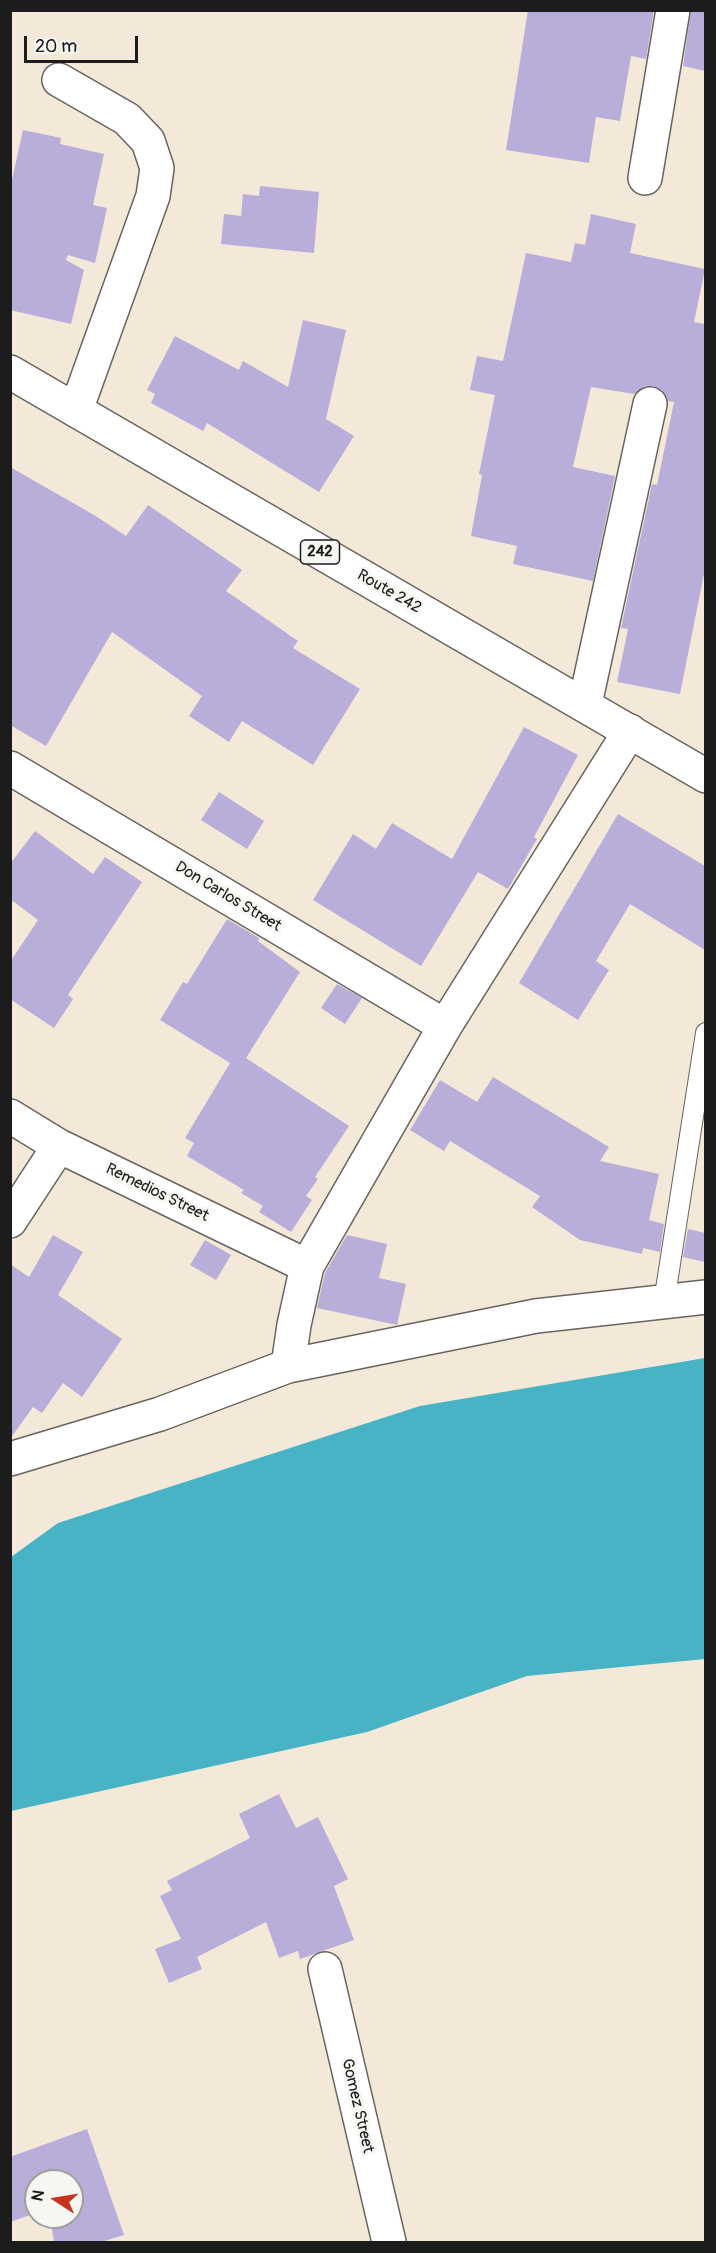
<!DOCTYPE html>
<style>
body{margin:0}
#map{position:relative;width:716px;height:2253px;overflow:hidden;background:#f4e9d9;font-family:Pangolin,sans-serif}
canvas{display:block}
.frame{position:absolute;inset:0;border:12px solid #1c1c1c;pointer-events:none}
.north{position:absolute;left:24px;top:2169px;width:60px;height:60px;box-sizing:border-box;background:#f6f6f2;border:2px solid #9f9f9c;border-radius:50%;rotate:282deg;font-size:16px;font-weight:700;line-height:24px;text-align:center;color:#1c1c1c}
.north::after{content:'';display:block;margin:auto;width:21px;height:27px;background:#c8321e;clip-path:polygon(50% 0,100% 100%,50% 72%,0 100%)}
.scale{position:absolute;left:24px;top:36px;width:114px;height:27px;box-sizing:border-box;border:3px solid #1c1c1c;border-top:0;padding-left:8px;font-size:18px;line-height:21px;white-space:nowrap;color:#1c1c1c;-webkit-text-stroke:4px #f6f6f2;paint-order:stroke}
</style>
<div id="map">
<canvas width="716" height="2253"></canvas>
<div class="frame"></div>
<div class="north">N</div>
<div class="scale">20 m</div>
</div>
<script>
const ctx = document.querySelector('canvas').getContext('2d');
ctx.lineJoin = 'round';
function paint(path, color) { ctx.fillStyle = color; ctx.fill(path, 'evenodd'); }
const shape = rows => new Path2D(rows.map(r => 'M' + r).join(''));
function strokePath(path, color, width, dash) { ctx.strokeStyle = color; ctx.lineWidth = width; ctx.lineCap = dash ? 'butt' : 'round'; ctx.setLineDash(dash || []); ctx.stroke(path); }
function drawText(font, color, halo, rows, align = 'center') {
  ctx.font = font + ' Pangolin,sans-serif'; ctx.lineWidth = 6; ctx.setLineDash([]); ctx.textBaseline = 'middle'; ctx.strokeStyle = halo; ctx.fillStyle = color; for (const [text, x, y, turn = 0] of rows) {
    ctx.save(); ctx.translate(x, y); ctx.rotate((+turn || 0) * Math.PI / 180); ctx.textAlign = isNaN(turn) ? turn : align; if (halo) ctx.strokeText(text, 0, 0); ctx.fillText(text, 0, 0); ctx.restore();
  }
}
paint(shape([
 [705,1358,705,1659,527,1676,367,1732,11,1811,11,1557,58,1523,420,1406]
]), '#47b3c5');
paint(shape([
 [528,10,654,10,646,59,631,56,620,121,596,117,589,163,506,150],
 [691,10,705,10,705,71,683,66],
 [23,130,61,138,60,144,104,154,93,205,107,208,95,263,68,255,66,260,84,270,71,324,10,310,10,189],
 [260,186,319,192,314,253,221,244,224,214,241,216,243,194,259,196],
 [591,214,636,224,630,253,705,269,694,322,705,324,705,569,680,694,617,682,628,629,621,628,652,484,657,485,674,402,668,401,662,390,653,386,645,386,634,394,591,387,573,467,615,476,593,581,513,564,517,546,471,536,482,475,479,474,495,395,470,390,477,356,503,361,526,253,571,262,575,243,585,245],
 [303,320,346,330,326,419,354,436,319,492,207,423,203,431,151,403,155,394,147,390,175,336,239,370,243,361,288,387],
 [10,467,94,515,126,536,148,505,242,570,226,591,298,641,293,648,360,689,313,765,242,721,229,742,189,716,202,696,112,632,46,746,10,725],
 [524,727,578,755,534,837,537,839,508,889,478,872,421,966,313,900,353,834,376,849,392,823,452,859],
 [219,792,264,821,247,849,201,820],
 [618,814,705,866,705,950,630,904,596,961,609,970,578,1020,519,983],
 [35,831,93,874,105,857,142,882,68,995,73,999,54,1028,10,999,10,962,38,920,10,899,10,864],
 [227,919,259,938,258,941,300,972,246,1058,349,1126,315,1177,318,1179,306,1196,312,1200,291,1232,259,1212,263,1206,241,1193,244,1190,187,1156,194,1143,185,1138,230,1063,160,1020,183,982,187,984],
 [337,984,362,998,345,1024,321,1008],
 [493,1077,609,1147,600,1161,659,1174,649,1220,664,1224,660,1252,643,1248,642,1254,580,1240,532,1207,540,1196,450,1141,444,1151,410,1130,440,1080,477,1102],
 [688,1229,705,1233,705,1262,683,1257],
 [53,1235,83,1252,58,1295,122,1339,82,1397,63,1383,42,1413,33,1407,10,1439,10,1264,29,1277],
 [347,1235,387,1244,379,1278,406,1284,397,1325,317,1308,325,1273],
 [205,1240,231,1255,216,1280,190,1265],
 [279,1794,296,1828,318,1817,348,1879,334,1886,354,1940,300,1959,298,1951,279,1958,266,1922,197,1957,202,1969,169,1983,155,1949,181,1939,160,1896,172,1890,167,1881,250,1838,239,1814],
 [87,2129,124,2235,101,2242,54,2242,50,2217,72,2217,72,2181,36,2181,36,2213,10,2222,10,2157]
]), '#b9adda');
const lane = shape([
 [664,1302,706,1033]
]);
const street = shape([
 [59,80,127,119,148,141,157,168,153,196,76,410],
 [645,178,673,10],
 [585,704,650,404],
 [10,768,445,1026],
 [10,1116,59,1146,307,1266],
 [10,1221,59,1146],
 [288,1366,294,1325,307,1266,445,1026,630,731],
 [10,1459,160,1414,288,1366,536,1316,706,1297],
 [325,1969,389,2242]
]);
const primary = shape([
 [10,372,706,776]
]);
strokePath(lane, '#68645e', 22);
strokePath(street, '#68645e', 36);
strokePath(primary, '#68645e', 36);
strokePath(lane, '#fff', 20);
strokePath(street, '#fff', 33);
strokePath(primary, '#fff', 33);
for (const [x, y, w] of [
 [320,552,39]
]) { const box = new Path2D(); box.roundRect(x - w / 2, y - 12, w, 24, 4.5); ctx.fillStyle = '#f6f6f2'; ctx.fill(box); strokePath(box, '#1c1c1c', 1.5); }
drawText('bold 15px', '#1c1c1c', null, [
 ["242",320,552]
]);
drawText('16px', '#1c1c1c', '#f6f6f2', [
 ["Route 242",389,592,30],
 ["Don Carlos Street",228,897,31],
 ["Remedios Street",157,1193,26],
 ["Gomez Street",357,2106,77]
]);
</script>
